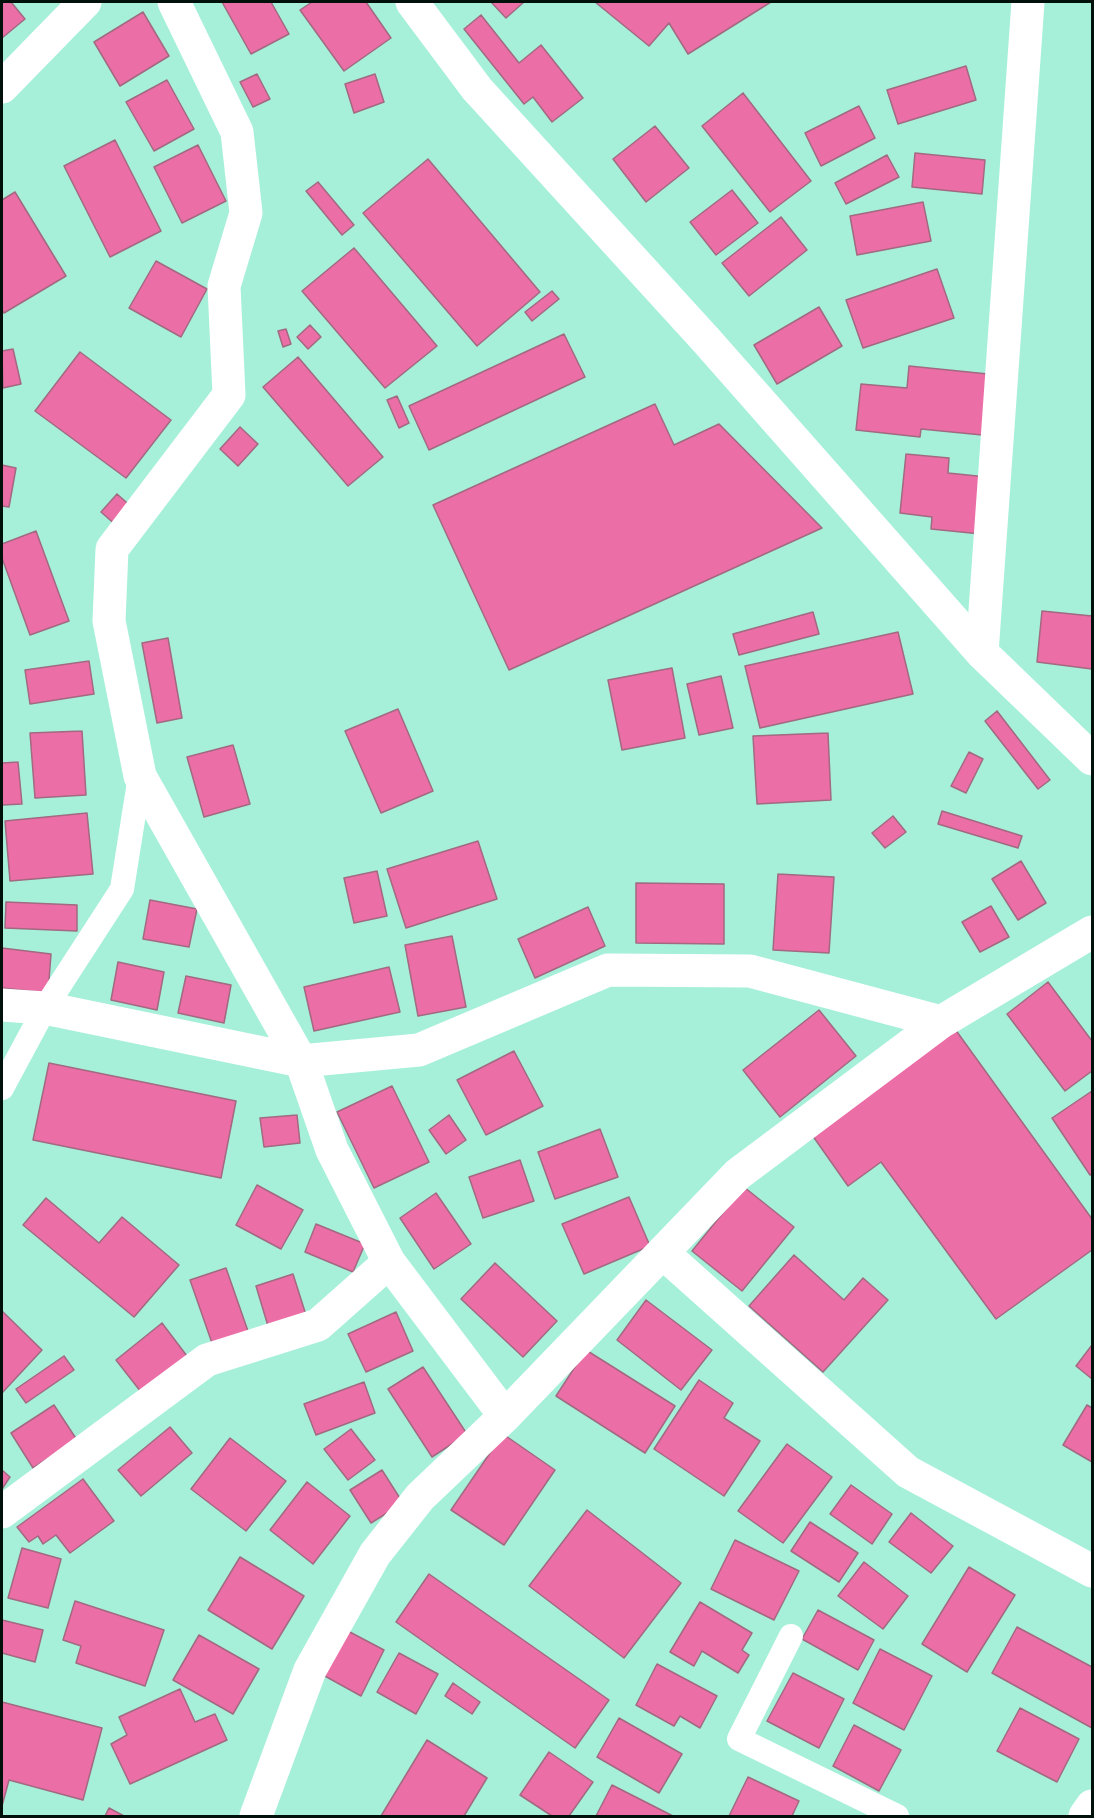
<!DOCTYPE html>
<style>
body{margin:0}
#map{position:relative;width:1094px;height:1818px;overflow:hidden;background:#a6f0da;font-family:"DM Sans",sans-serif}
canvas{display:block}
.frame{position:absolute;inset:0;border:3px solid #00100a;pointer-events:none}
</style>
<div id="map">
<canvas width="1094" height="1818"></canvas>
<div class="frame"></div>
</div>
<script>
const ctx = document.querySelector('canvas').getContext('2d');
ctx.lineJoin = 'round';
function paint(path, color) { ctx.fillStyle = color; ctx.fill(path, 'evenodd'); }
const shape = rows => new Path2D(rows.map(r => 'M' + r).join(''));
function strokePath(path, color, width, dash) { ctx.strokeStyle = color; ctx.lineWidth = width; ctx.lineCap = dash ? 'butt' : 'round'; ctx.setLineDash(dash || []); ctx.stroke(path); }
const building = shape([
 [2,2,11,2,25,19,2,38,2,2],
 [222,2,271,2,289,34,251,54,222,2],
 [312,2,366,2,391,38,344,71,300,10,312,2],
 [491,2,524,2,506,18,491,2],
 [595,2,771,2,688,54,669,23,649,46,595,2],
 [143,12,169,56,120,86,94,42,143,12],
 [481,15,519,63,541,45,583,98,552,122,533,97,524,104,464,29,481,15],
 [966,66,976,100,898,124,887,90,966,66],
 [257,74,270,99,253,107,240,82,257,74],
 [375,74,384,102,354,113,345,84,375,74],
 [167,80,194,129,154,151,126,102,167,80],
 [743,93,811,181,770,212,702,126,743,93],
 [859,106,875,138,821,166,805,133,859,106],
 [655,126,689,168,646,202,613,159,655,126],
 [115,140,161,231,110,257,64,166,115,140],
 [198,145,226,201,182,223,154,167,198,145],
 [915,153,985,160,982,194,912,187,915,153],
 [887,155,899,177,846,204,835,183,887,155],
 [428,159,540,292,477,346,363,213,428,159],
 [318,182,354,225,342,235,306,191,318,182],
 [732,190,758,223,716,255,690,222,732,190],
 [15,192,66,276,4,313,2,310,2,200,15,192],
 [923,202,931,241,857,255,850,216,923,202],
 [781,217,807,250,749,296,722,263,781,217],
 [354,248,437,346,385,388,302,291,354,248],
 [156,261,207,289,181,337,129,308,156,261],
 [937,269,954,318,863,348,846,300,937,269],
 [552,291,559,299,532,321,525,312,552,291],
 [819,307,842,346,777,384,754,345,819,307],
 [310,325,321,337,308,349,297,337,310,325],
 [286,329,291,344,283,347,278,331,286,329],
 [564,334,585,377,429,450,409,406,564,334],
 [13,349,21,384,3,388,2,351,13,349],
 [80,352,171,420,126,478,35,411,80,352],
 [298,357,383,457,348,486,263,387,298,357],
 [909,366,988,374,982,435,921,429,920,437,856,430,861,384,907,388,909,366],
 [397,396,409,423,399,428,387,400,397,396],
 [655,404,674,445,719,424,822,528,509,670,433,505,655,404],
 [240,427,258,444,238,466,220,449,240,427],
 [906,454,949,458,948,473,987,477,981,534,931,529,932,517,900,513,906,454],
 [2,465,16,468,9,507,2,506,2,465],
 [117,494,134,509,118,527,101,512,117,494],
 [36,531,69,621,30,635,2,558,2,544,36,531],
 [1042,611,1092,616,1092,669,1037,662,1042,611],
 [813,612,819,634,739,655,733,634,813,612],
 [898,632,913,694,760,728,745,666,898,632],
 [168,638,182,718,157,723,142,643,168,638],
 [89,661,94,694,30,704,25,670,89,661],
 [672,668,685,738,622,750,608,680,672,668],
 [721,676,733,728,699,735,687,684,721,676],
 [398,709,433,791,381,813,345,731,398,709],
 [997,711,1050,780,1038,789,985,721,997,711],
 [82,731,86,795,35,798,30,733,82,731],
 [828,733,831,800,757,804,753,736,828,733],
 [233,745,250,804,204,817,187,757,233,745],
 [969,752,983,759,966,793,951,786,969,752],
 [18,762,22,804,2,805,2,763,18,762],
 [942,811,1022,836,1018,848,938,824,942,811],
 [87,813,93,874,10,881,5,821,87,813],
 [893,816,906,832,885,848,872,833,893,816],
 [478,841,497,899,406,928,387,869,478,841],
 [1021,861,1046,903,1018,920,992,879,1021,861],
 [377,871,387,916,354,923,344,878,377,871],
 [778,874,834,877,829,953,773,950,778,874],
 [636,883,724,884,724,944,636,943,636,883],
 [150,900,197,909,189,947,143,939,150,900],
 [6,902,77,905,77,931,5,928,6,902],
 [991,906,1009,937,980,952,962,922,991,906],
 [588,907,605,946,535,978,518,939,588,907],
 [452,936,466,1007,418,1016,405,945,452,936],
 [2,948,51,954,48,993,2,988,2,948],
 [118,962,164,972,157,1010,111,1000,118,962],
 [389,967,400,1012,314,1031,304,987,389,967],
 [186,976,231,985,224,1023,178,1013,186,976],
 [1048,982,1092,1041,1092,1071,1065,1091,1007,1014,1048,982],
 [819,1010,856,1056,780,1117,743,1070,819,1010],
 [955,1029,1092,1219,1092,1250,996,1319,881,1162,848,1186,810,1132,955,1029],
 [514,1051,543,1106,486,1135,457,1080,514,1051],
 [49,1063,236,1101,221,1178,33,1140,49,1063],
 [392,1086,429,1162,374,1188,337,1112,392,1086],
 [1092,1091,1092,1174,1090,1175,1052,1118,1092,1091],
 [297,1115,300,1143,264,1147,260,1118,297,1115],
 [449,1115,466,1140,446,1154,429,1130,449,1115],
 [600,1129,618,1177,555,1199,538,1152,600,1129],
 [520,1160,534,1201,483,1218,469,1177,520,1160],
 [257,1185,303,1210,281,1249,236,1225,257,1185],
 [744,1187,794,1227,742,1291,692,1251,744,1187],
 [436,1193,471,1244,434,1269,400,1218,436,1193],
 [629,1197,650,1246,584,1274,562,1224,629,1197],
 [46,1198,99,1243,122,1217,179,1265,134,1317,23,1225,46,1198],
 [316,1224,365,1244,353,1272,305,1252,316,1224],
 [794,1255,844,1300,863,1278,888,1300,823,1372,749,1306,794,1255],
 [495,1263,557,1321,523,1357,461,1299,495,1263],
 [226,1268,249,1334,213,1346,190,1280,226,1268],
 [293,1274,306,1315,268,1326,256,1286,293,1274],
 [646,1300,712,1350,681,1390,617,1340,646,1300],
 [2,1311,42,1350,2,1393,2,1311],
 [396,1312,413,1351,366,1372,348,1334,396,1312],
 [162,1323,187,1356,141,1392,116,1360,162,1323],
 [1092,1345,1092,1379,1076,1366,1092,1345],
 [586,1350,675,1406,645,1453,556,1396,586,1350],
 [64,1356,74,1370,26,1403,16,1389,64,1356],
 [423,1367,467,1434,432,1457,388,1389,423,1367],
 [699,1380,733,1403,724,1418,760,1441,724,1496,654,1449,699,1380],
 [364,1382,375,1413,316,1435,304,1404,364,1382],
 [54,1405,77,1440,33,1468,11,1433,54,1405],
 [1087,1405,1092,1408,1092,1462,1063,1445,1087,1405],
 [170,1427,192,1453,141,1496,118,1470,170,1427],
 [351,1429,375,1460,348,1480,324,1449,351,1429],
 [503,1434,555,1470,504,1545,451,1510,503,1434],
 [230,1438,286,1481,246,1531,191,1489,230,1438],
 [787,1444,832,1477,783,1543,738,1511,787,1444],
 [2,1470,10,1477,2,1489,2,1470],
 [382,1470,403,1503,371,1523,350,1490,382,1470],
 [83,1479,114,1521,70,1553,56,1535,43,1544,38,1536,29,1542,17,1527,83,1479],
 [307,1482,350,1516,313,1564,270,1530,307,1482],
 [851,1485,892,1514,872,1544,830,1514,851,1485],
 [587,1510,681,1583,624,1658,529,1586,587,1510],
 [911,1513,953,1546,931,1573,889,1542,911,1513],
 [810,1522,858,1553,839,1582,791,1551,810,1522],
 [735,1540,799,1571,774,1620,711,1589,735,1540],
 [22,1548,61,1559,48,1608,8,1598,22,1548],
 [240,1557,304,1596,272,1649,208,1610,240,1557],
 [864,1562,908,1596,883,1629,838,1596,864,1562],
 [969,1567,1015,1595,967,1672,922,1644,969,1567],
 [429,1574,609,1700,575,1748,396,1622,429,1574],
 [75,1601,164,1630,145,1686,76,1663,81,1646,63,1640,75,1601],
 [700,1602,752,1633,742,1650,749,1655,738,1673,702,1651,694,1666,670,1652,700,1602],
 [818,1610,874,1640,858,1670,802,1639,818,1610],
 [2,1620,43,1630,35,1662,2,1653,2,1620],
 [1017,1627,1092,1667,1092,1728,992,1673,1017,1627],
 [346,1630,384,1650,361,1696,323,1675,346,1630],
 [199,1635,259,1669,233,1714,173,1680,199,1635],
 [880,1649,932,1676,904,1730,853,1703,880,1649],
 [399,1653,438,1674,416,1714,377,1692,399,1653],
 [657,1664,717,1696,700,1728,680,1716,674,1726,636,1705,657,1664],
 [793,1673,844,1699,819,1748,767,1721,793,1673],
 [453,1683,480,1702,472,1714,445,1696,453,1683],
 [180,1689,195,1722,215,1714,227,1740,130,1784,111,1744,127,1735,119,1717,180,1689],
 [2,1702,102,1728,83,1800,9,1780,2,1806,2,1702],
 [1020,1708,1079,1739,1057,1782,997,1751,1020,1708],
 [619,1718,682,1754,659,1793,597,1757,619,1718],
 [854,1725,901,1750,879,1791,833,1766,854,1725],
 [427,1740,487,1778,464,1816,381,1816,427,1740],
 [549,1752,593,1782,569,1816,552,1816,520,1795,549,1752],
 [748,1777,799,1801,792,1816,729,1816,748,1777],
 [612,1785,673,1816,596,1816,612,1785],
 [109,1808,124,1816,105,1816,109,1808]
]);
paint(building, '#eb6ea6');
strokePath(building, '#a26980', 1.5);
strokePath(shape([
 [2,1088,45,1008,122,889,140,776],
 [791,1636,739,1739,897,1816]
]), '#fff', 24);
strokePath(shape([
 [174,2,237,132,246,213,224,286,229,395,112,549,109,621,140,776,301,1061,332,1150,389,1262,505,1416],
 [2,87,85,2],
 [982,653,1028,2],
 [2,1005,45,1008,301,1061,419,1050,608,970,750,971,941,1022],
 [663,1253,908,1472,1092,1571],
 [2,1512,207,1360,318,1325,389,1262],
 [256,1816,310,1670,375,1554,420,1497,505,1416,738,1174,941,1022,1092,932],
 [1085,1816,1092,1806]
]), '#fff', 33);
strokePath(shape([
 [412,2,477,89,706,340,982,653,1092,759]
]), '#fff', 33);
</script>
